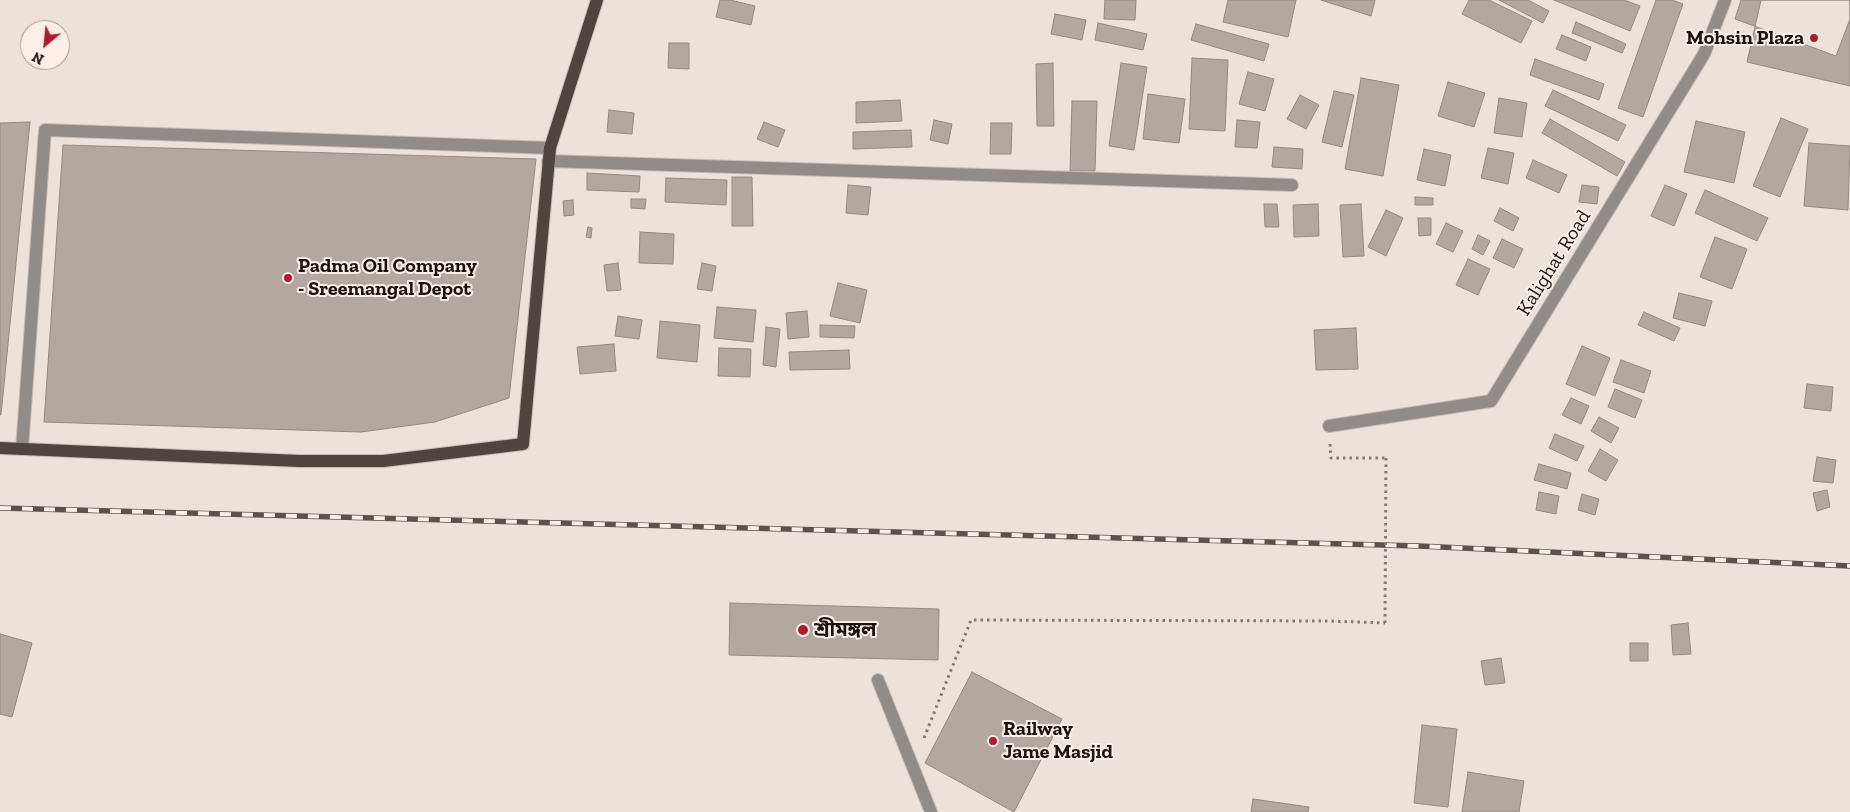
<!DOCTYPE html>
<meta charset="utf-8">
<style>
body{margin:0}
#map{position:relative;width:1850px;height:812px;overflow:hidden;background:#ede1db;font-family:"Zilla Slab",serif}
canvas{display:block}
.north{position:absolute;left:20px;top:20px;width:50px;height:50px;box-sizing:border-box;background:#fbeee8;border:1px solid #a09692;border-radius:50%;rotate:208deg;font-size:14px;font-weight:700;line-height:20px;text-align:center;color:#181311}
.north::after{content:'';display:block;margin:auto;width:18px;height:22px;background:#af1c2e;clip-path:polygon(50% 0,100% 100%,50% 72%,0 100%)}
</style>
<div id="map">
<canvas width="1850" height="812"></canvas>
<div class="north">N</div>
</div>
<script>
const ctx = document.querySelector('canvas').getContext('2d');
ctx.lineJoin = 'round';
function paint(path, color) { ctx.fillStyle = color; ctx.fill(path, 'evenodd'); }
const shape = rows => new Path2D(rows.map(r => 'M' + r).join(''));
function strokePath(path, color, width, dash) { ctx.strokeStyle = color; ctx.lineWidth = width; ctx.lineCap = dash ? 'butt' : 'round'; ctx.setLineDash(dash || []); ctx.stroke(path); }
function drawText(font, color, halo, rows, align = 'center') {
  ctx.font = font + ' "Zilla Slab","Noto Sans Bengali",serif'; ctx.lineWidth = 4; ctx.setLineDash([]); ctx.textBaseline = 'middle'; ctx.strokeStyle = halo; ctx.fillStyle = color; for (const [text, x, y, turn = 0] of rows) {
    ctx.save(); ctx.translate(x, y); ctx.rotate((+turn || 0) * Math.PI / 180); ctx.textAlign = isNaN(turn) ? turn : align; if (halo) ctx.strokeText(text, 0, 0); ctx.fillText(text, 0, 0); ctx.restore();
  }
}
const building = shape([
 [720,0,730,0,755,6,751,25,716,17,720,0],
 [1105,0,1136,0,1135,20,1104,19,1105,0],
 [1228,0,1296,0,1288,37,1223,22,1228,0],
 [1321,0,1375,0,1371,16,1321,0],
 [1469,0,1489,0,1532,21,1521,43,1462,14,1469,0],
 [1499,0,1528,0,1549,11,1543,23,1499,0],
 [1554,0,1624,0,1640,6,1630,31,1554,0],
 [1656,0,1672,0,1683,4,1643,117,1618,108,1656,0],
 [1741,0,1850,0,1850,19,1836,56,1735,19,1741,0],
 [1761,0,1850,0,1850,86,1747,62,1761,0],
 [1055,14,1086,20,1082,40,1051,34,1055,14],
 [1576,22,1626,44,1622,53,1572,33,1576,22],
 [1098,23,1147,34,1143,50,1095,40,1098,23],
 [1196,24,1269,44,1264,61,1191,40,1196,24],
 [1562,35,1591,47,1586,61,1556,49,1562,35],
 [669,43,689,43,689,69,668,68,669,43],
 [1192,58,1228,60,1225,131,1189,129,1192,58],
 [1535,59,1604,84,1599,100,1530,75,1535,59],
 [1053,63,1054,126,1037,126,1036,64,1053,63],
 [1121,63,1147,67,1134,150,1109,146,1121,63],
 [1248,72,1274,79,1265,111,1239,104,1248,72],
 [1361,78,1399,85,1383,176,1345,169,1361,78],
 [1448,82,1485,93,1474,127,1438,116,1448,82],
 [1553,90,1626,125,1618,141,1545,106,1553,90],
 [1334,91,1354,95,1342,147,1322,142,1334,91],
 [1148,94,1185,99,1179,143,1143,139,1148,94],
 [1300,95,1319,105,1306,129,1287,119,1300,95],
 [1499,98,1527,103,1522,137,1494,133,1499,98],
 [900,100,902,121,856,123,856,102,900,100],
 [1072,101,1097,101,1095,171,1070,171,1072,101],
 [609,110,634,113,632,134,607,132,609,110],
 [1781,118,1808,129,1780,197,1753,186,1781,118],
 [1550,119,1625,162,1617,176,1542,133,1550,119],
 [934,120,952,124,948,144,930,140,934,120],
 [1237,120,1260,122,1257,148,1235,147,1237,120],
 [1696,121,1745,132,1734,183,1684,172,1696,121],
 [30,122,1,415,0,415,0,123,30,122],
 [764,122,785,130,778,147,757,139,764,122],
 [991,123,1012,123,1011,154,990,154,991,123],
 [911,130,912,147,853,149,853,132,911,130],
 [1809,143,1850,146,1848,210,1804,206,1809,143],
 [63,145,536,159,509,398,435,422,361,432,44,422,63,145],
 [1274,147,1303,149,1302,169,1272,167,1274,147],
 [1488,148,1514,153,1508,184,1481,178,1488,148],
 [1424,149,1451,155,1445,186,1417,180,1424,149],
 [1533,160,1567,175,1559,193,1526,178,1533,160],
 [587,173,640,176,639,192,587,190,587,173],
 [732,177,752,177,753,226,732,226,732,177],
 [666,178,727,180,726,205,665,202,666,178],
 [848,185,871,187,868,215,846,213,848,185],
 [1582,185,1599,187,1597,204,1579,202,1582,185],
 [1665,185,1687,194,1674,226,1651,216,1665,185],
 [1705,190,1768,218,1757,241,1695,213,1705,190],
 [1415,197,1433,198,1433,205,1415,205,1415,197],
 [631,199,646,199,645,209,631,208,631,199],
 [573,200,574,215,564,216,563,201,573,200],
 [1264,204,1277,204,1279,227,1265,227,1264,204],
 [1318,204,1319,236,1294,237,1293,205,1318,204],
 [1361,204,1364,256,1343,257,1340,205,1361,204],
 [1500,208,1519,218,1513,231,1494,221,1500,208],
 [1386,210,1403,218,1386,256,1368,247,1386,210],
 [1418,218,1431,218,1431,235,1419,236,1418,218],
 [1446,223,1463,231,1453,252,1436,244,1446,223],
 [588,227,592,228,591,238,586,237,588,227],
 [640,232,674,234,673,264,639,263,640,232],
 [1478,235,1490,241,1483,255,1472,249,1478,235],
 [1715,237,1747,249,1732,289,1700,277,1715,237],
 [1502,239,1523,249,1514,268,1493,258,1502,239],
 [1468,259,1490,269,1478,295,1456,285,1468,259],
 [618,263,621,290,607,291,604,265,618,263],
 [702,263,716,266,712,291,697,289,702,263],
 [838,283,867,290,860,323,830,316,838,283],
 [1679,293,1712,301,1705,326,1673,318,1679,293],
 [717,307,756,310,753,342,714,338,717,307],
 [807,311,809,337,788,339,786,313,807,311],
 [1644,312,1680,328,1674,341,1638,325,1644,312],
 [618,316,642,320,639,339,615,336,618,316],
 [660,321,700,325,697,362,657,358,660,321],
 [820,325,855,326,854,338,820,337,820,325],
 [766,327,780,329,776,367,763,365,766,327],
 [1356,328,1358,369,1316,370,1314,330,1356,328],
 [614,344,616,371,580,374,577,347,614,344],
 [1582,346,1610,358,1595,396,1566,384,1582,346],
 [719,348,751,349,750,377,718,376,719,348],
 [849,350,850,369,790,370,789,352,849,350],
 [1621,360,1651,371,1644,393,1613,382,1621,360],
 [1807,384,1833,387,1831,411,1804,408,1807,384],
 [1615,389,1642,400,1635,418,1608,407,1615,389],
 [1571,398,1589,406,1581,424,1562,415,1571,398],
 [1599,417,1619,428,1611,443,1591,431,1599,417],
 [1555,434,1584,446,1577,461,1549,448,1555,434],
 [1600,449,1618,460,1606,481,1588,471,1600,449],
 [1817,457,1836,460,1833,483,1813,481,1817,457],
 [1539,464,1571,473,1567,489,1534,480,1539,464],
 [1827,490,1830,507,1817,511,1813,493,1827,490],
 [1539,492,1559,496,1556,514,1536,510,1539,492],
 [1582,494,1599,499,1595,515,1578,510,1582,494],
 [730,603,939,609,938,660,729,655,730,603],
 [1688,623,1691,654,1673,655,1671,625,1688,623],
 [0,634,32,643,12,717,0,714,0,634],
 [1630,643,1648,643,1648,661,1630,661,1630,643],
 [1501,658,1505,683,1485,685,1481,661,1501,658],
 [972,672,1062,719,1014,812,925,763,972,672],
 [1422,725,1457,729,1448,807,1414,803,1422,725],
 [1468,772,1524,781,1519,812,1462,812,1468,772],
 [1253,799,1309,807,1308,812,1251,812,1253,799]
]);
paint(building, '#b2a7a1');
strokePath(building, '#948983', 1);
const minor = shape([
 [548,161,1292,185],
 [1329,426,1491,401,1704,54,1725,0],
 [22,449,45,130,550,148],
 [878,680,931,812]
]);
const major = shape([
 [0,448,299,461,383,461,523,444,550,148,597,0]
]);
strokePath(minor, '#c7bcb7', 14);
strokePath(major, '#c7bcb7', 14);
strokePath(shape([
 [1330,444,1331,458,1386,458],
 [924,738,971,620,1329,621,1385,623]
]), '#827975', 3, [2.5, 4]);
strokePath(minor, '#918b89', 12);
strokePath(major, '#4e4541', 12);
const rail = shape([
 [0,508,1419,546,1850,566]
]);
strokePath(rail, '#59524e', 5.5);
strokePath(rail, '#fbeee8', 4, [11]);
strokePath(shape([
 [1385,623,1386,458]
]), '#827975', 3, [2.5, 4]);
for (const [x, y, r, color] of [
 [1814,38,5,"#af1c2e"],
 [288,278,5,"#af1c2e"],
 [803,630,6,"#af1c2e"],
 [993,741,5,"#af1c2e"]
]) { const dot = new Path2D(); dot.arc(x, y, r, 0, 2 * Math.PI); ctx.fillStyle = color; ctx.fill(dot); strokePath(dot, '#fbeee8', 2); }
drawText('bold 20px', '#181311', '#fbeee8', [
 ["Mohsin Plaza",1804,38,"right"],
 ["Padma Oil Company",298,266],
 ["- Sreemangal Depot",298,289],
 ["শ্রীমঙ্গল",814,630],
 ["Railway",1003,729],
 ["Jame Masjid",1003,752]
], 'left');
drawText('20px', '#181311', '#fbeee8', [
 ["Kalighat Road",1554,263,-58]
]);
</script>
